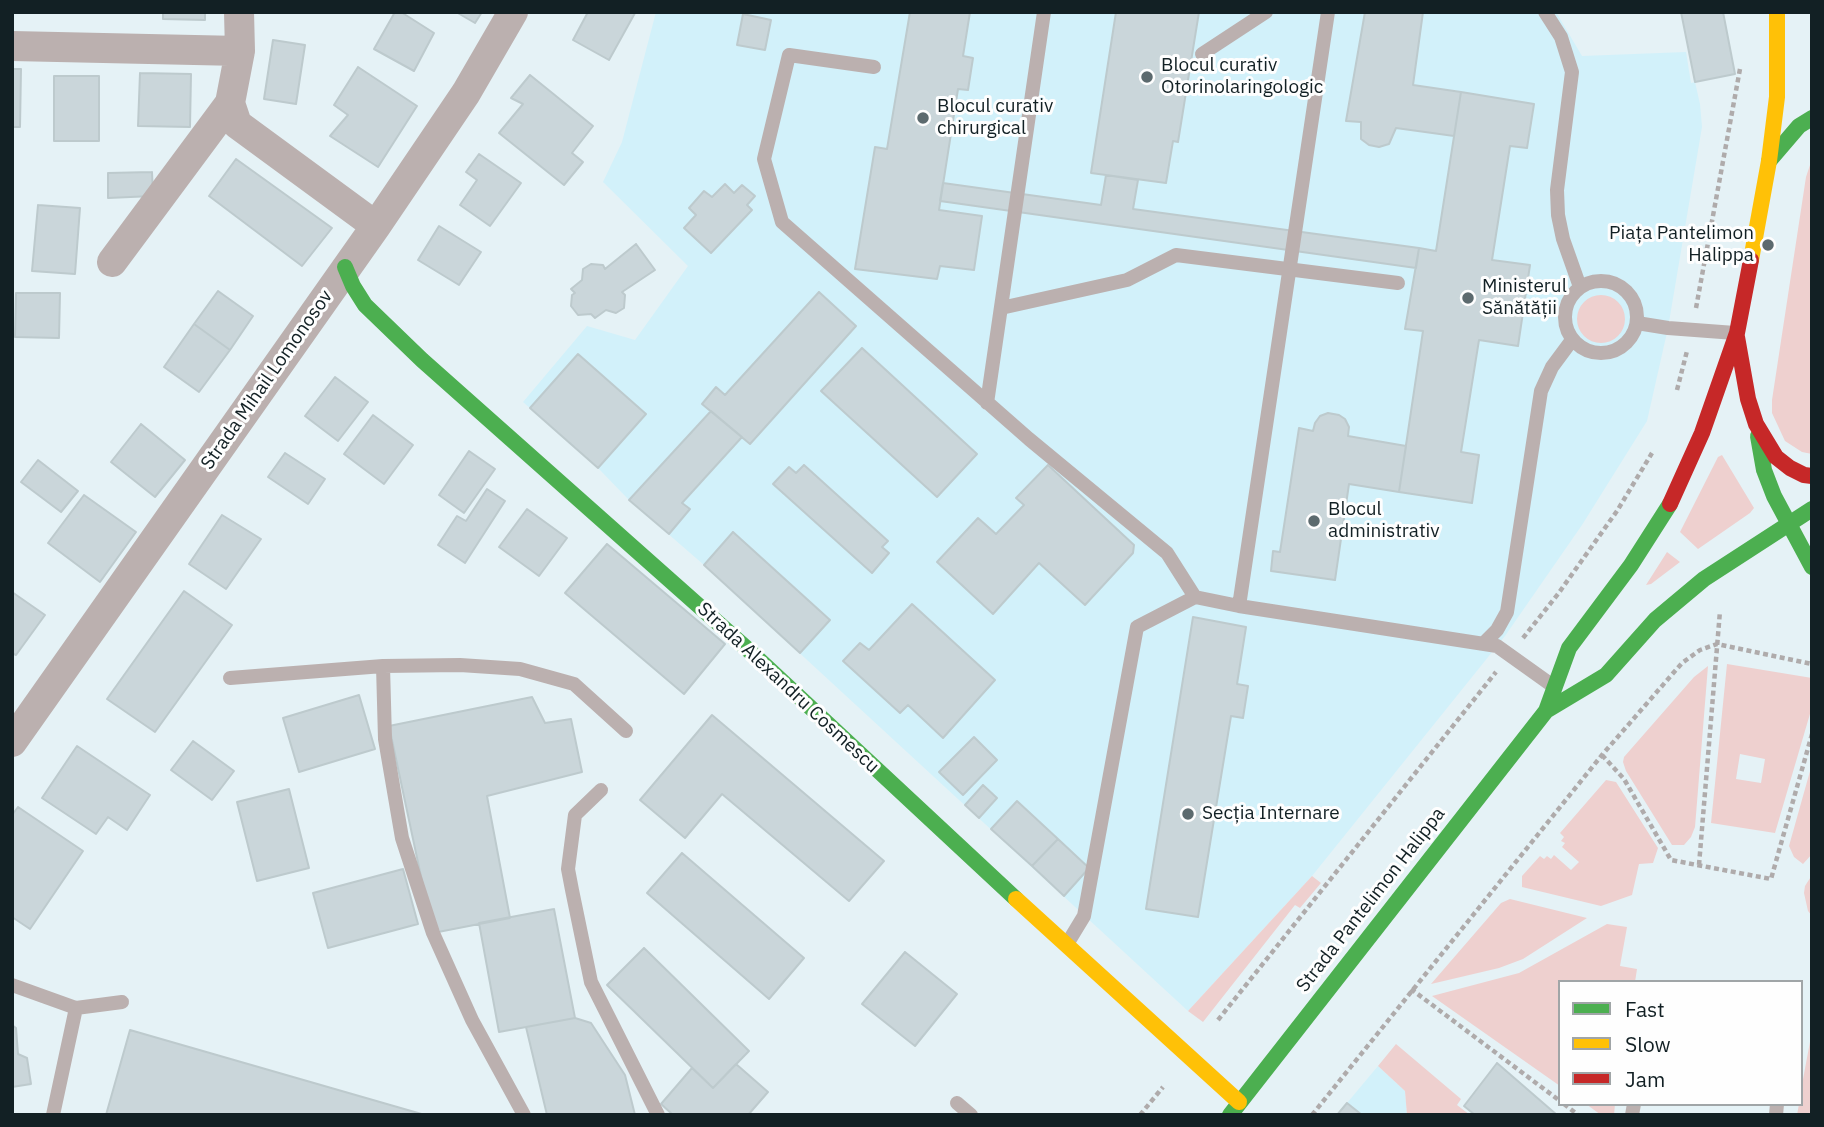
<!DOCTYPE html>
<meta charset="utf-8">
<style>
body{margin:0}
#map{position:relative;width:1824px;height:1127px;overflow:hidden;background:#e5f2f6;font-family:"IBM Plex Sans",sans-serif}
canvas{display:block}
.frame{position:absolute;inset:0;border:14px solid #122024;pointer-events:none}
.legend{position:absolute;left:1558px;top:980px;width:245px;height:126px;box-sizing:border-box;background:#fefefe;border:2px solid #a0a5a7;margin:0;padding:9px 12px;list-style:none;font-size:21px;color:#122024}
.legend li{display:flex;align-items:center;gap:14px;height:35px}
.legend b{width:35px;border:2px solid #a0a5a7}
</style>
<div id="map">
<canvas width="1824" height="1127"></canvas>
<div class="frame"></div>
<ul class="legend">
<li><b style="height:9px;background:#4caf50"></b>Fast</li>
<li><b style="height:9px;background:#ffc107"></b>Slow</li>
<li><b style="height:9px;background:#c62828"></b>Jam</li>
</ul>
</div>
<script>
const ctx = document.querySelector('canvas').getContext('2d');
ctx.lineJoin = 'round';
function paint(path, color) { ctx.fillStyle = color; ctx.fill(path, 'evenodd'); }
const shape = rows => new Path2D(rows.map(r => 'M' + r).join(''));
function strokePath(path, color, width, dash) { ctx.strokeStyle = color; ctx.lineWidth = width; ctx.lineCap = dash ? 'butt' : 'round'; ctx.setLineDash(dash || []); ctx.stroke(path); }
function drawText(font, color, halo, rows, align = 'center') {
  ctx.font = font + ' "IBM Plex Sans",sans-serif'; ctx.lineWidth = 6; ctx.setLineDash([]); ctx.textBaseline = 'middle'; ctx.strokeStyle = halo; ctx.fillStyle = color; for (const [text, x, y, turn = 0] of rows) {
    ctx.save(); ctx.translate(x, y); ctx.rotate((+turn || 0) * Math.PI / 180); ctx.textAlign = isNaN(turn) ? turn : align; if (halo) ctx.strokeText(text, 0, 0); ctx.fillText(text, 0, 0); ctx.restore();
  }
}
paint(shape([
 [656,12,1556,12,1582,56,1686,52,1691,83,1695,82,1700,104,1702,127,1668,328,1647,421,1582,525,1505,636,1312,876,1188,1011,704,565,629,500,598,468,523,402,587,326,635,340,688,266,603,182,622,142],
 [1378,1066,1405,1091,1407,1115,1337,1115]
]), '#d2f1fa');
paint(shape([
 [1812,159,1812,454,1802,452,1785,441,1772,413,1772,400,1806,177],
 '1577 319a24 24 0 1 1 48 0a24 24 0 1 1-48 0Z',
 [1722,455,1754,508,1750,513,1698,549,1680,532,1718,457],
 [1667,552,1680,562,1651,584,1646,585],
 [1727,664,1812,678,1812,707,1775,833,1711,823],
 [1740,754,1765,759,1761,783,1736,779],
 [1708,666,1695,827,1691,837,1684,845,1672,845,1626,771,1623,762,1624,757,1694,677],
 [1812,764,1812,854,1803,864,1794,857,1789,846],
 [1606,780,1616,782,1658,848,1653,863,1639,864,1632,895,1601,906,1522,887,1522,876,1540,856,1544,859,1547,856,1551,859,1554,855,1571,870,1579,862,1562,847,1565,843,1561,841,1564,837,1560,833],
 [1812,875,1812,916,1808,911,1804,893,1805,886],
 [1312,876,1321,883,1300,908,1295,905,1203,1022,1188,1011],
 [1510,899,1587,918,1523,959,1499,968,1431,984,1501,903],
 [1607,924,1627,927,1620,966,1637,969,1635,982,1560,982,1560,1086,1432,996,1519,973],
 [1812,1031,1812,1115,1797,1115,1799,1104,1801,1104,1801,1090],
 [1396,1044,1461,1099,1457,1105,1470,1115,1407,1115,1405,1091,1378,1066],
 [1586,1104,1615,1104,1614,1115,1601,1115]
]), '#eed0cf');
const building = shape([
 [163,12,205,12,205,20,163,19,163,12],
 [395,12,401,12,434,33,414,71,374,49,395,12],
 [456,12,482,12,475,23,456,12],
 [588,12,635,13,609,60,573,40,588,12],
 [910,12,970,12,963,56,973,58,968,90,958,89,939,210,982,216,974,270,940,266,937,279,855,269,875,147,887,149,910,12],
 [1116,12,1199,12,1178,142,1173,141,1166,183,1091,173,1116,12],
 [1365,12,1423,12,1413,85,1461,92,1454,136,1396,128,1389,144,1379,147,1369,145,1361,139,1361,122,1346,121,1365,12],
 [1681,12,1723,12,1735,74,1695,82,1681,12],
 [743,14,771,20,765,50,737,45,743,14],
 [273,40,305,45,296,104,264,99,273,40],
 [358,67,417,106,378,167,330,136,348,115,334,105,358,67],
 [12,69,21,69,20,127,12,127,12,69],
 [140,73,191,74,190,127,138,126,140,73],
 [530,75,593,126,572,153,583,162,564,185,499,133,523,104,511,98,530,75],
 [54,76,99,76,99,141,54,141,54,76],
 [1461,92,1534,104,1527,148,1510,146,1492,260,1530,265,1518,346,1479,340,1461,452,1479,455,1472,503,1399,492,1423,331,1405,329,1419,248,1436,251,1461,92],
 [479,154,521,183,490,226,460,205,477,180,466,172,479,154],
 [236,159,332,228,302,266,209,196,236,159],
 [152,172,153,196,108,198,108,173,152,172],
 [1106,175,1138,180,1133,209,1419,248,1416,268,940,201,943,183,1101,205,1106,175],
 [725,184,734,193,742,185,755,196,747,205,752,210,711,253,684,228,696,215,689,208,704,191,712,197,725,184],
 [38,205,80,208,75,274,32,271,38,205],
 [439,226,481,252,459,285,418,260,439,226],
 [636,244,655,270,622,292,625,295,624,308,616,313,606,310,595,318,591,314,578,315,571,306,572,295,575,293,571,289,582,280,583,269,591,264,603,265,605,269,636,244],
 [218,291,253,316,230,350,194,324,218,291],
 [819,292,856,326,750,444,702,404,716,387,725,395,819,292],
 [16,293,60,293,59,338,15,337,16,293],
 [194,324,230,350,199,392,164,367,194,324],
 [862,348,977,454,937,497,821,391,862,348],
 [578,354,646,414,598,468,530,408,578,354],
 [335,377,368,402,338,441,305,416,335,377],
 [711,411,742,437,682,503,690,509,669,534,629,500,711,411],
 [1328,413,1339,415,1345,419,1349,427,1348,436,1406,446,1399,492,1349,484,1335,580,1271,571,1273,551,1280,552,1299,428,1313,431,1315,423,1320,416,1328,413],
 [373,415,413,445,384,484,344,454,373,415],
 [141,424,185,460,155,497,111,462,141,424],
 [469,451,495,469,464,513,439,495,469,451],
 [285,453,325,479,308,504,268,477,285,453],
 [38,460,78,491,61,512,21,482,38,460],
 [804,465,888,541,882,547,889,553,872,573,773,484,789,467,796,473,804,465],
 [1048,465,1134,545,1133,553,1085,605,1039,563,993,614,937,562,978,518,996,534,1024,505,1016,498,1048,465],
 [487,489,505,501,465,563,438,545,457,516,466,521,487,489],
 [84,495,136,532,100,582,48,543,84,495],
 [527,509,567,538,539,576,499,547,527,509],
 [222,515,261,539,226,589,189,564,222,515],
 [733,532,830,620,800,653,704,565,733,532],
 [607,544,725,644,684,694,565,593,607,544],
 [184,591,232,625,155,732,107,699,184,591],
 [12,592,45,615,16,655,12,653,12,592],
 [912,604,995,680,943,738,908,705,900,713,843,661,860,643,869,650,912,604],
 [1193,617,1246,627,1237,684,1248,686,1243,718,1231,716,1198,917,1146,909,1193,617],
 [359,695,375,749,299,772,283,718,359,695],
 [532,697,545,723,571,719,582,772,487,796,510,918,433,933,389,726,532,697],
 [712,715,884,861,849,901,722,794,685,838,640,800,712,715],
 [974,737,997,760,963,795,939,772,974,737],
 [193,741,234,771,212,800,171,770,193,741],
 [77,746,150,795,127,830,108,817,96,834,42,798,77,746],
 [983,785,997,798,979,818,965,805,983,785],
 [289,789,309,868,257,881,237,802,289,789],
 [1017,801,1058,839,1032,866,991,829,1017,801],
 [18,807,83,851,30,929,12,917,12,815,18,807],
 [1058,839,1089,868,1064,896,1032,866,1058,839],
 [682,853,804,958,769,999,647,893,682,853],
 [403,869,418,924,328,948,313,893,403,869],
 [554,909,575,1018,499,1032,479,923,554,909],
 [644,948,749,1051,713,1088,607,985,644,948],
 [905,952,957,994,915,1046,862,1004,905,952],
 [575,1018,591,1023,625,1075,635,1115,547,1115,526,1027,575,1018],
 [12,1025,16,1028,18,1054,27,1058,31,1084,12,1087,12,1025],
 [130,1030,425,1115,106,1115,130,1030],
 [1497,1063,1557,1115,1475,1115,1464,1106,1497,1063],
 [736,1064,768,1092,748,1115,673,1115,661,1104,692,1068,713,1088,736,1064],
 [1347,1103,1362,1115,1337,1115,1347,1103]
]);
paint(building, '#cad6da');
strokePath(building, '#bdcacd', 2);
strokePath(shape([
 [1696,308,1740,69],
 [1677,390,1687,351],
 [1523,638,1558,594,1617,511,1652,453],
 [1602,755,1624,779,1671,860,1771,879,1812,734],
 [1699,865,1720,611],
 [1411,989,1560,1101],
 [1218,1020,1496,672],
 [1564,1104,1578,1115],
 [1140,1115,1163,1087],
 [1312,1115,1602,755,1682,663,1700,650,1717,644,1812,664]
]), '#afabab', 4.5, [5, 3.5]);
strokePath(shape([
 [1545,12,1561,37,1572,72,1557,190,1558,215,1563,239,1580,287],
 [1202,54,1266,12],
 [874,67,789,55,764,159,782,222,1029,439,1167,553,1195,597],
 '1565 317a36 36 0 1 1 72 0a36 36 0 1 1-72 0Z',
 [1001,308,1127,280,1176,255,1398,283],
 [1637,323,1668,328,1735,333],
 [987,403,1044,12],
 [1239,606,1328,12],
 [1483,644,1497,630,1507,612,1541,391,1552,367,1572,340],
 [383,666,385,739,402,838,433,933,472,1020,524,1115],
 [230,678,383,666,460,665,520,669,574,684,626,731],
 [601,790,575,815,568,869,572,890,591,982,658,1115],
 [1067,944,1084,916,1137,627,1195,597,1239,606,1497,646,1553,686],
 [12,985,76,1008,53,1115],
 [76,1008,122,1002],
 [957,1103,971,1115],
 [1632,1115,1634,1104],
 [1776,1115,1777,1104]
]), '#bbb0af', 14);
strokePath(shape([
 [239,12,240,51,230,103,237,124,376,226],
 [12,46,240,51],
 [112,262,230,103],
 [12,742,376,226,466,93,513,12]
]), '#bbb0af', 30);
strokePath(shape([
 [1769,161,1799,126,1812,118],
 [345,267,353,286,365,305,422,360,753,654,1016,899],
 [1758,436,1764,470,1774,496,1812,567],
 [1546,711,1606,675,1655,620,1704,579,1812,509],
 [1230,1115,1546,711,1569,648,1631,565,1670,504]
]), '#4caf50', 16);
strokePath(shape([
 [1751,260,1769,161,1777,97,1777,12],
 [1016,899,1239,1102]
]), '#ffc107', 16);
strokePath(shape([
 [1737,337,1748,399,1756,424,1776,457,1790,468,1804,475,1812,476],
 [1670,504,1702,433,1737,333,1751,260]
]), '#c62828', 16);
for (const [x, y, r, color] of [
 [1147,77,7,"#5c6a6e"],
 [923,118,7,"#5c6a6e"],
 [1768,245,7,"#5c6a6e"],
 [1468,298,7,"#5c6a6e"],
 [1314,521,7,"#5c6a6e"],
 [1188,814,7,"#5c6a6e"]
]) { const dot = new Path2D(); dot.arc(x, y, r, 0, 2 * Math.PI); ctx.fillStyle = color; ctx.fill(dot); strokePath(dot, '#fefefe', 2.5); }
drawText('19px', '#122024', '#fefefe', [
 ["Blocul curativ",1161,66],
 ["Otorinolaringologic",1161,88],
 ["Blocul curativ",937,107],
 ["chirurgical",937,129],
 ["Piața Pantelimon",1754,234,"right"],
 ["Halippa",1754,256,"right"],
 ["Ministerul",1482,287],
 ["Sănătății",1482,309],
 ["Blocul",1328,510],
 ["administrativ",1328,532],
 ["Secția Internare",1202,814]
], 'left');
drawText('19px', '#122024', '#fefefe', [
 ["Strada Mihail Lomonosov",267,380,-55],
 ["Strada Alexandru Cosmescu",788,688,43],
 ["Strada Pantelimon Halippa",1371,900,-52]
]);
</script>
